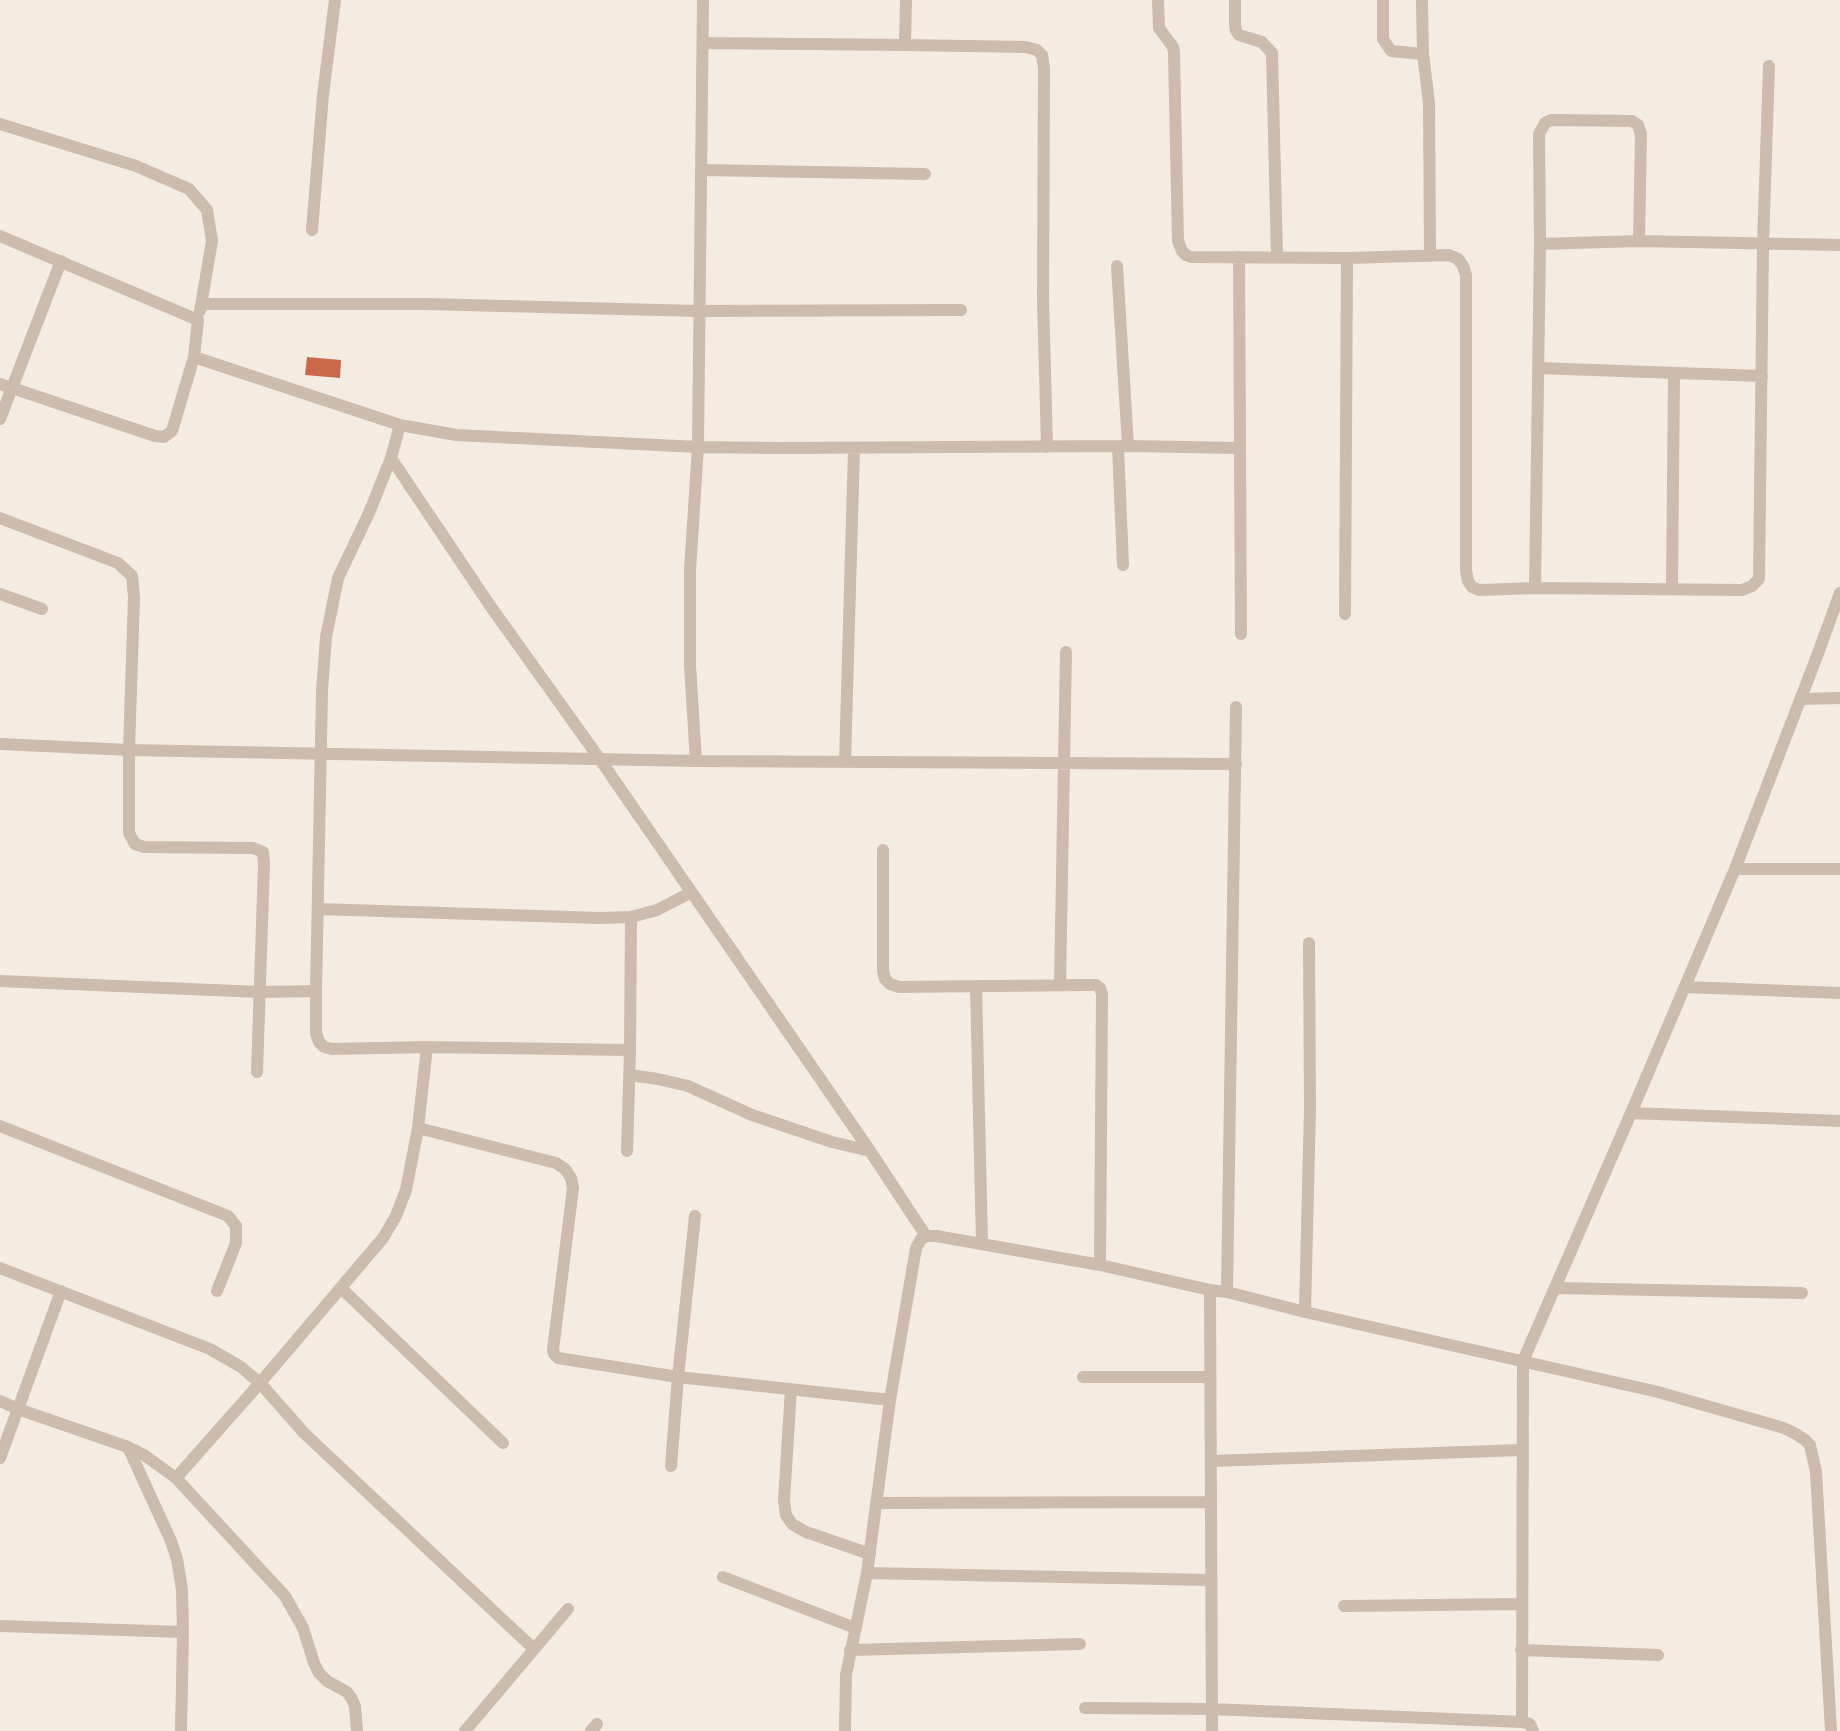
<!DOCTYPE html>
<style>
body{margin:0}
canvas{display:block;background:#f4ebe1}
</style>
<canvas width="1840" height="1731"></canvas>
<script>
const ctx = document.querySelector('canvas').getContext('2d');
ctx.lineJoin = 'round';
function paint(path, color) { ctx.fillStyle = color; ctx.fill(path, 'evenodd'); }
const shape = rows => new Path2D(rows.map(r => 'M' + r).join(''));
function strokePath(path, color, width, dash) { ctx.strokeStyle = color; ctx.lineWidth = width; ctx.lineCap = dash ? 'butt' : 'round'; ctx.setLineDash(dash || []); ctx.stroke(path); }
paint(shape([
 [307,357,341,360,340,378,305,375]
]), '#c8694b');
strokePath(shape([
 [1158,0,1159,28,1173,47,1174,53,1178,241,1182,251,1186,255,1191,257,1347,258,1449,255,1458,259,1463,266,1466,275,1466,571,1468,581,1472,587,1479,590,1535,588,1742,590,1752,586,1759,579,1763,244,1769,66],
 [1235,0,1235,24,1236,31,1239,35,1262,42,1272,53,1277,257],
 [1383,0,1383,39,1391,51,1423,54],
 [1422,0,1423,54,1429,103,1430,256],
 [703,43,905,45,906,0],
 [905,45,1026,47,1037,50,1042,55,1044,68,1043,299,1047,447],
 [0,124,136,166,189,189,207,210,212,241,200,311],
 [702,170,925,174],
 [312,230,323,95,335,0],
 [0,236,198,320,194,357,400,425,391,458,491,607,599,758,870,1151,926,1236],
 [1540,244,1639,241,1840,245],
 [1239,257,1241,634],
 [1117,266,1128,446],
 [202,304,426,304,698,311,961,310],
 [1538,368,1762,376],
 [0,384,155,436,164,437,172,431,194,357],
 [0,419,61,261],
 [400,425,456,435,698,447,779,448,1128,446,1240,448],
 [1118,447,1123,565],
 [0,518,118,563,132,576,134,597,129,750,0,744],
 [1535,588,1540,244,1539,134,1545,123,1551,120,1632,121,1638,125,1641,134,1639,241],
 [1672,589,1674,373],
 [0,594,42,609],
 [1345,614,1347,258],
 [1801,699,1840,698],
 [696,761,690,665,690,570,698,447,703,0],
 [845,762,854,448],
 [883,850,883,971,885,979,890,984,899,987,1087,985,1096,985,1100,988,1102,994,1100,1265],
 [1735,869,1840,869],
 [318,909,600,918,631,917,657,910,690,893],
 [0,981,260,992,316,991,322,691,326,637,338,578,369,513,391,458],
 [1060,985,1066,652],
 [976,986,982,1244],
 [1685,987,1840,993],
 [316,991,316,1033,319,1042,324,1047,332,1049,427,1047,630,1050],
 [257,1072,264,864,263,852,253,848,144,847,135,844,129,833,129,750,696,761,1236,764],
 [629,1075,658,1079,688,1086,752,1115,832,1142,870,1151],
 [1631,1113,1840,1121],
 [0,1126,228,1216,236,1226,236,1243,217,1291],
 [418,1128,556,1163,565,1169,571,1178,573,1188,553,1350,554,1354,558,1358,678,1377,890,1400],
 [627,1151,630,1050,631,917],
 [0,1268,210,1349,241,1367,260,1383,304,1433,534,1649],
 [341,1288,503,1443],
 [1555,1288,1802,1293],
 [1210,1290,1212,1731],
 [61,1291,18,1409,128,1447,144,1455,176,1478,285,1596,303,1628,314,1663,319,1673,327,1681,347,1692,352,1699,355,1706,357,1731],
 [1227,1292,1236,707],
 [1305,1312,1310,1108,1309,943],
 [1083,1377,1210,1377],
 [791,1389,784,1500,786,1515,792,1524,806,1532,870,1554],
 [0,1401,18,1409,0,1458],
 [128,1447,171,1541,177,1559,182,1590,183,1632],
 [1211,1461,1522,1450],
 [671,1466,678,1377,695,1216],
 [176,1478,260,1383,383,1238,396,1216,406,1190,418,1128,427,1047],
 [877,1503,1210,1502],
 [867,1573,1211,1580],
 [723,1577,855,1628],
 [1344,1606,1521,1604],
 [0,1626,183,1632,181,1731],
 [850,1650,1080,1644],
 [1521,1650,1658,1655],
 [1085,1708,1211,1709,1522,1722,1530,1724,1533,1731],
 [1522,1722,1523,1361,1631,1113,1735,869,1817,656,1840,593],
 [465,1731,568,1609],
 [591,1731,597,1724],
 [845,1731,846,1675,867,1573,890,1400,916,1248,921,1239,926,1236,936,1236,1100,1265,1210,1290,1227,1292,1305,1312,1658,1392,1784,1428,1796,1434,1805,1440,1810,1445,1816,1472,1831,1731]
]), '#cdbbac', 12);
</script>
